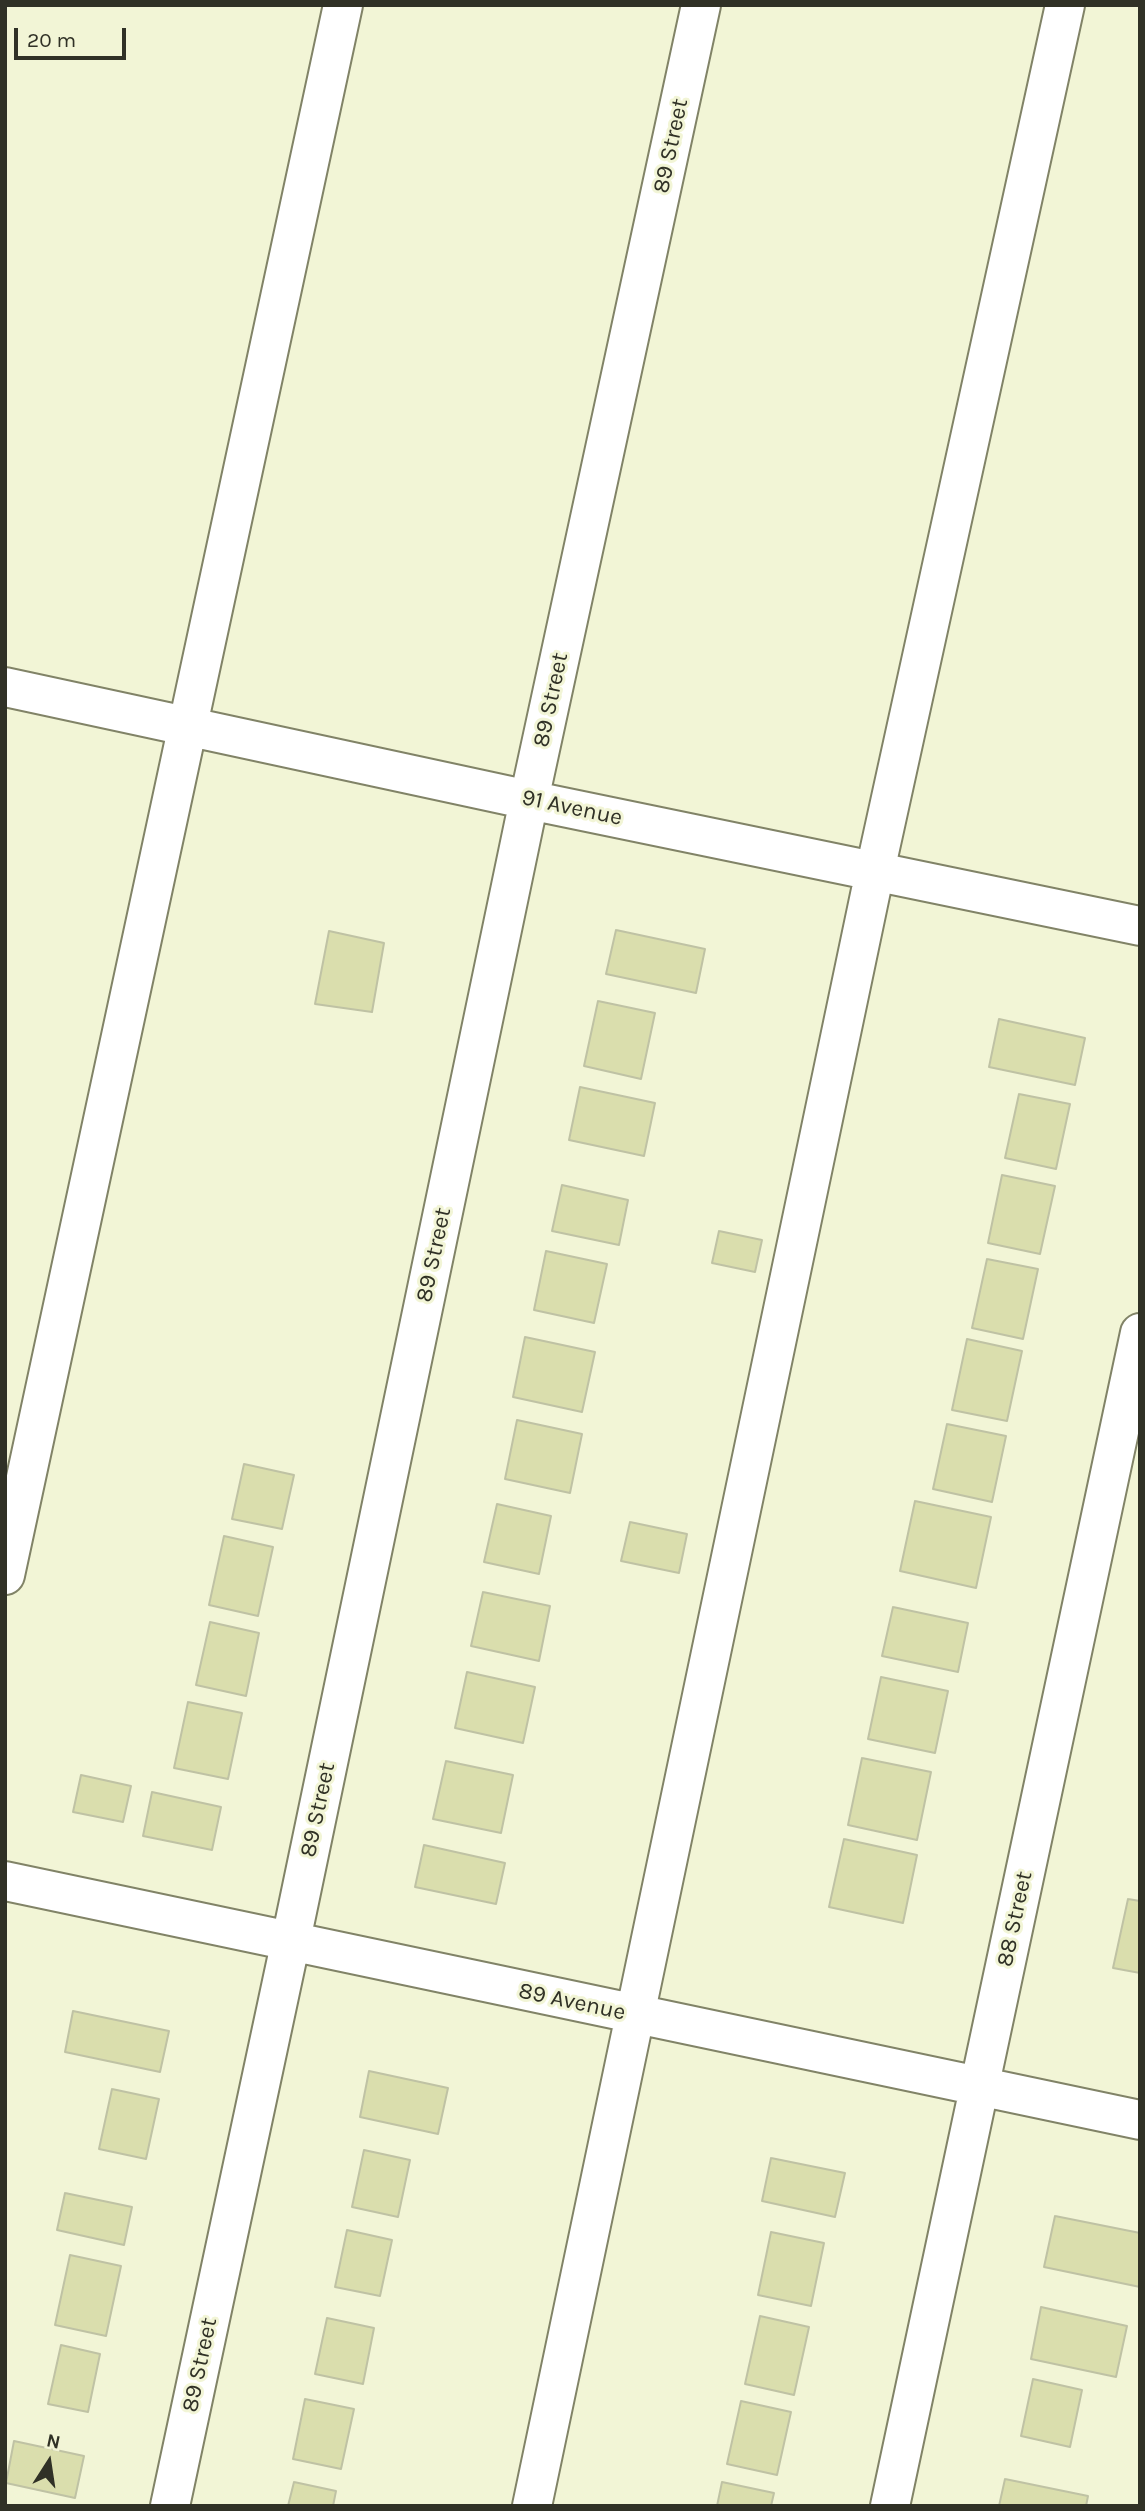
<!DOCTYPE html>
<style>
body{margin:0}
#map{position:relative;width:1145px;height:2511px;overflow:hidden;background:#f2f5d6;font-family:Karla,sans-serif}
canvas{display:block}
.frame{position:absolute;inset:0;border:7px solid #303126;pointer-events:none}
.north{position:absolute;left:14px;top:2427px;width:70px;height:70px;-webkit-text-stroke:5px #f2f5d6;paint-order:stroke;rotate:12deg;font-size:19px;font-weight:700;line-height:28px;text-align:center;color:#303126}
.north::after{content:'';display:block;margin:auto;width:24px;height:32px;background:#303126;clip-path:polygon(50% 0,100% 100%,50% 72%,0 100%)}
.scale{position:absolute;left:14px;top:28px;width:112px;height:32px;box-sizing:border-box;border:4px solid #303126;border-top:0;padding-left:9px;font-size:21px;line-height:24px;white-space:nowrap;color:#303126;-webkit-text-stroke:5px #f2f5d6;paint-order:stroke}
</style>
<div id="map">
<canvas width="1145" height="2511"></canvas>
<div class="frame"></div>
<div class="north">N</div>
<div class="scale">20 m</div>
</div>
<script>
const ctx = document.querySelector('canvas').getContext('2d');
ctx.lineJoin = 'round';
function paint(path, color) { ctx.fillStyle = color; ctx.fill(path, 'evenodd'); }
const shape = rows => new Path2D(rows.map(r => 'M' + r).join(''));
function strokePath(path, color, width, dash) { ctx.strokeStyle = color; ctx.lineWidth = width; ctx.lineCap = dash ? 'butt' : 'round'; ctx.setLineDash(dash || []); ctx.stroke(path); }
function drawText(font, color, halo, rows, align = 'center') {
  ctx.font = font + ' Karla,sans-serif'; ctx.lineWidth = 6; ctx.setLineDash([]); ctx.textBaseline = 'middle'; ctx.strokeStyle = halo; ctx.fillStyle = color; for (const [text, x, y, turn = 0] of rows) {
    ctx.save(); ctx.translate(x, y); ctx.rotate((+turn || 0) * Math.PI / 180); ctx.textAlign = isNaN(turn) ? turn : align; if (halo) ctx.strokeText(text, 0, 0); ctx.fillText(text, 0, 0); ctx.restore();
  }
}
const building = shape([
 [616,930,705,949,696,993,606,974,616,930],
 [329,931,384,943,372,1012,315,1004,329,931],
 [598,1001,655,1013,641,1079,584,1066,598,1001],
 [999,1019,1085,1038,1075,1085,989,1067,999,1019],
 [580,1087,655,1103,644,1156,569,1140,580,1087],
 [1019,1094,1070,1104,1056,1169,1005,1158,1019,1094],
 [1002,1175,1055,1186,1040,1254,988,1243,1002,1175],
 [562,1185,628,1200,619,1245,552,1231,562,1185],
 [719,1231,762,1240,755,1272,712,1263,719,1231],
 [546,1251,607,1264,594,1323,534,1310,546,1251],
 [987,1259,1038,1269,1023,1339,972,1328,987,1259],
 [525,1337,595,1352,582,1412,513,1397,525,1337],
 [967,1339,1022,1351,1007,1421,952,1410,967,1339],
 [517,1420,582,1434,570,1493,505,1479,517,1420],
 [947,1424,1006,1436,992,1502,933,1489,947,1424],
 [244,1464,294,1475,282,1529,232,1519,244,1464],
 [915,1501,991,1517,976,1588,900,1571,915,1501],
 [497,1504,551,1516,539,1574,484,1562,497,1504],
 [630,1522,687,1534,679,1573,621,1561,630,1522],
 [224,1536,273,1547,258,1616,209,1605,224,1536],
 [483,1592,550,1606,539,1661,471,1646,483,1592],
 [893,1607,968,1623,958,1672,882,1656,893,1607],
 [210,1622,259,1633,246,1696,196,1685,210,1622],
 [467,1672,535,1687,523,1743,455,1728,467,1672],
 [881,1677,948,1691,935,1753,868,1739,881,1677],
 [188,1702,242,1713,228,1779,174,1768,188,1702],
 [862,1758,931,1772,917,1840,848,1825,862,1758],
 [446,1761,513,1775,501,1833,433,1819,446,1761],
 [81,1775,131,1786,123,1822,73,1812,81,1775],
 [152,1792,221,1807,212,1850,143,1836,152,1792],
 [844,1839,917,1855,903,1923,829,1907,844,1839],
 [424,1845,505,1863,496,1904,415,1887,424,1845],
 [1128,1899,1140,1901,1140,1973,1113,1968,1128,1899],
 [73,2011,169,2031,160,2072,65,2052,73,2011],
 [369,2071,448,2088,438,2134,360,2117,369,2071],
 [112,2089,159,2099,146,2159,99,2149,112,2089],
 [364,2150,410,2160,398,2217,352,2207,364,2150],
 [771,2158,845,2173,835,2217,762,2201,771,2158],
 [65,2193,132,2207,124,2245,57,2230,65,2193],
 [1055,2216,1140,2233,1140,2287,1044,2267,1055,2216],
 [347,2230,392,2240,380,2296,335,2287,347,2230],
 [771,2232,824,2243,811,2306,758,2295,771,2232],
 [70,2255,121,2266,106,2336,55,2325,70,2255],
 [1041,2307,1127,2326,1116,2377,1031,2359,1041,2307],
 [760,2316,809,2327,794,2395,745,2384,760,2316],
 [327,2318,374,2328,363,2384,315,2374,327,2318],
 [61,2345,100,2354,88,2412,48,2404,61,2345],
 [1033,2379,1082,2390,1070,2447,1021,2436,1033,2379],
 [305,2399,354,2409,341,2469,293,2459,305,2399],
 [741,2401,791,2412,777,2475,727,2464,741,2401],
 [14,2441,84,2456,75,2498,6,2483,14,2441],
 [1005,2479,1088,2496,1086,2506,999,2506,1005,2479],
 [294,2482,336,2491,333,2506,288,2506,294,2482],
 [722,2482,774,2493,771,2506,717,2506,722,2482]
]);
paint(building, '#dadead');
strokePath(building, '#bfc2a4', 2);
const minor = shape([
 [5,687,529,800,1140,926],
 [5,1575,343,5],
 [5,1881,1140,2120],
 [170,2506,291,1940,529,800,701,5],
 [532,2506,875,871,1065,5],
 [890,2506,1140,1333]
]);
strokePath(minor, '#818367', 42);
strokePath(minor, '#fff', 38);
drawText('23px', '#303126', '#f2f5d6', [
 ["89 Street",671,146,-78],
 ["89 Street",551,700,-78],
 ["91 Avenue",572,808,12],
 ["89 Street",434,1255,-78],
 ["89 Street",318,1810,-78],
 ["88 Street",1015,1919,-78],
 ["89 Avenue",572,2002,12],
 ["89 Street",200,2365,-78]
]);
</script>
